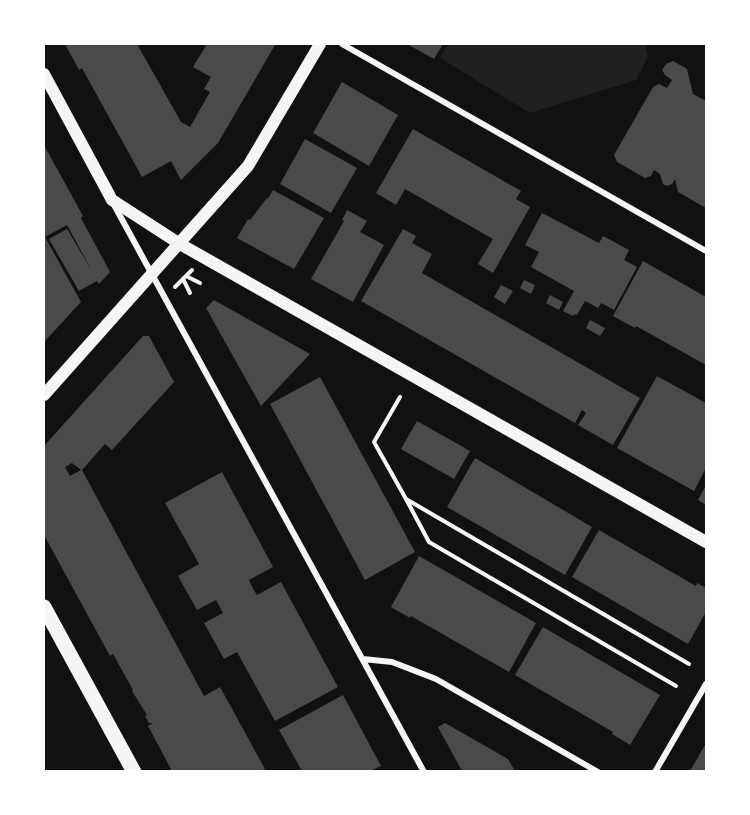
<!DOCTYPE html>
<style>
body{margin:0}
#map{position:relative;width:750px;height:815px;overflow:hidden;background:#111;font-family:"Asap Condensed",sans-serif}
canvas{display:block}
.frame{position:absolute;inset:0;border:45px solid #fff;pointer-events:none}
</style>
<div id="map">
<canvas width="750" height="815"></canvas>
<div class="frame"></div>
</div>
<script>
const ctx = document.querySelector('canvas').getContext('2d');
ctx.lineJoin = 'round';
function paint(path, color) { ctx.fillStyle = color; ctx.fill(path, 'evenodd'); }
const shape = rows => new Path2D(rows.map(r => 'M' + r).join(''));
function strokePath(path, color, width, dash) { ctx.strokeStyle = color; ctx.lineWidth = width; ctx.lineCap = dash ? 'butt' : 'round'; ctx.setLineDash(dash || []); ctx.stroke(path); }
paint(shape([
 [448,44,645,44,648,57,636,80,530,113,440,58]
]), '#202020');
paint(shape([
 [65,44,137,44,181,122,190,127,210,92,204,89,211,77,193,67,207,44,275,45,218,143,181,180,171,161,142,177,83,70,82,68,79,70],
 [407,44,443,44,434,59],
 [673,61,687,69,693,94,706,101,706,208,678,192,675,179,672,184,667,186,663,184,660,174,654,170,651,176,645,178,617,162,614,155,653,87,659,84,667,88,672,80,665,75,662,70,666,64],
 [342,82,398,115,369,166,313,133],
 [413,129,521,191,516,199,530,207,493,273,478,264,493,239,405,189,396,205,376,193],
 [305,139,357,168,331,213,280,184],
 [44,145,83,216,81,218,110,272,99,284,97,281,79,291,49,239,67,229,92,271,67,225,45,237,81,302,45,341,44,338],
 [273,190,324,218,294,269,237,238,248,219,250,220,267,198,268,199],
 [347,210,367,221,360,232,384,245,353,302,311,279,344,221,342,220],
 [542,213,599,243,603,236,629,250,624,260,637,267,614,310,601,303,598,308,585,301,577,315,575,314,573,316,563,311,574,291,531,267,539,252,525,245],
 [403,229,416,236,412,243,432,254,422,273,640,398,613,445,578,425,586,413,582,410,575,423,361,301],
 [643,261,706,297,706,365,636,326,635,328,613,316],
 [524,280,535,285,531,294,520,288],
 [501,285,513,291,505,304,494,297],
 [550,295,563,302,559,310,546,303],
 [214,300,310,354,261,406,206,308],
 [590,320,605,328,600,336,586,328],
 [143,336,149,336,174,382,112,450,105,444,82,470,204,696,220,687,265,769,260,771,172,771,148,726,153,723,149,723,145,716,147,715,132,691,133,690,113,654,110,656,44,535,44,446],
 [72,463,81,470,70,476,65,467],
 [657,376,706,403,706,468,694,491,617,448],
 [320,377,415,552,365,580,270,404],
 [417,421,470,451,454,479,401,449],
 [475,458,592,527,565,575,447,507],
 [222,472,273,567,249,580,253,589,257,595,281,582,338,687,275,721,237,652,224,659,204,623,223,613,216,600,197,610,178,576,199,564,165,503],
 [706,485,706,505,698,500],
 [599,530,696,586,697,583,706,588,706,612,688,644,572,577],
 [419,556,536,623,509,672,411,616,410,618,391,607],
 [543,627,660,695,630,745,612,734,613,732,515,675],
 [343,695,381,766,370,771,302,771,279,730],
 [445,723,508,759,515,771,462,771,438,727],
 [706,743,706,771,690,771]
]), '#4a4a4a');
strokePath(shape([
 [186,276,200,283],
 [183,279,190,293],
 [175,287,192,270],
 [400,397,374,442,406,499,689,664],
 [406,499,429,542,676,686]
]), '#f5f5f5', 4);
strokePath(shape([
 [342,44,706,251],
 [113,203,424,772],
 [363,659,392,662,436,679,598,772],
 [655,772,706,684]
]), '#f5f5f5', 6);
strokePath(shape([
 [44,74,112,200,180,244,706,542],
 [44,395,248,166,320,44]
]), '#f5f5f5', 12);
strokePath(shape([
 [44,607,134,772]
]), '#f5f5f5', 15);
</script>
